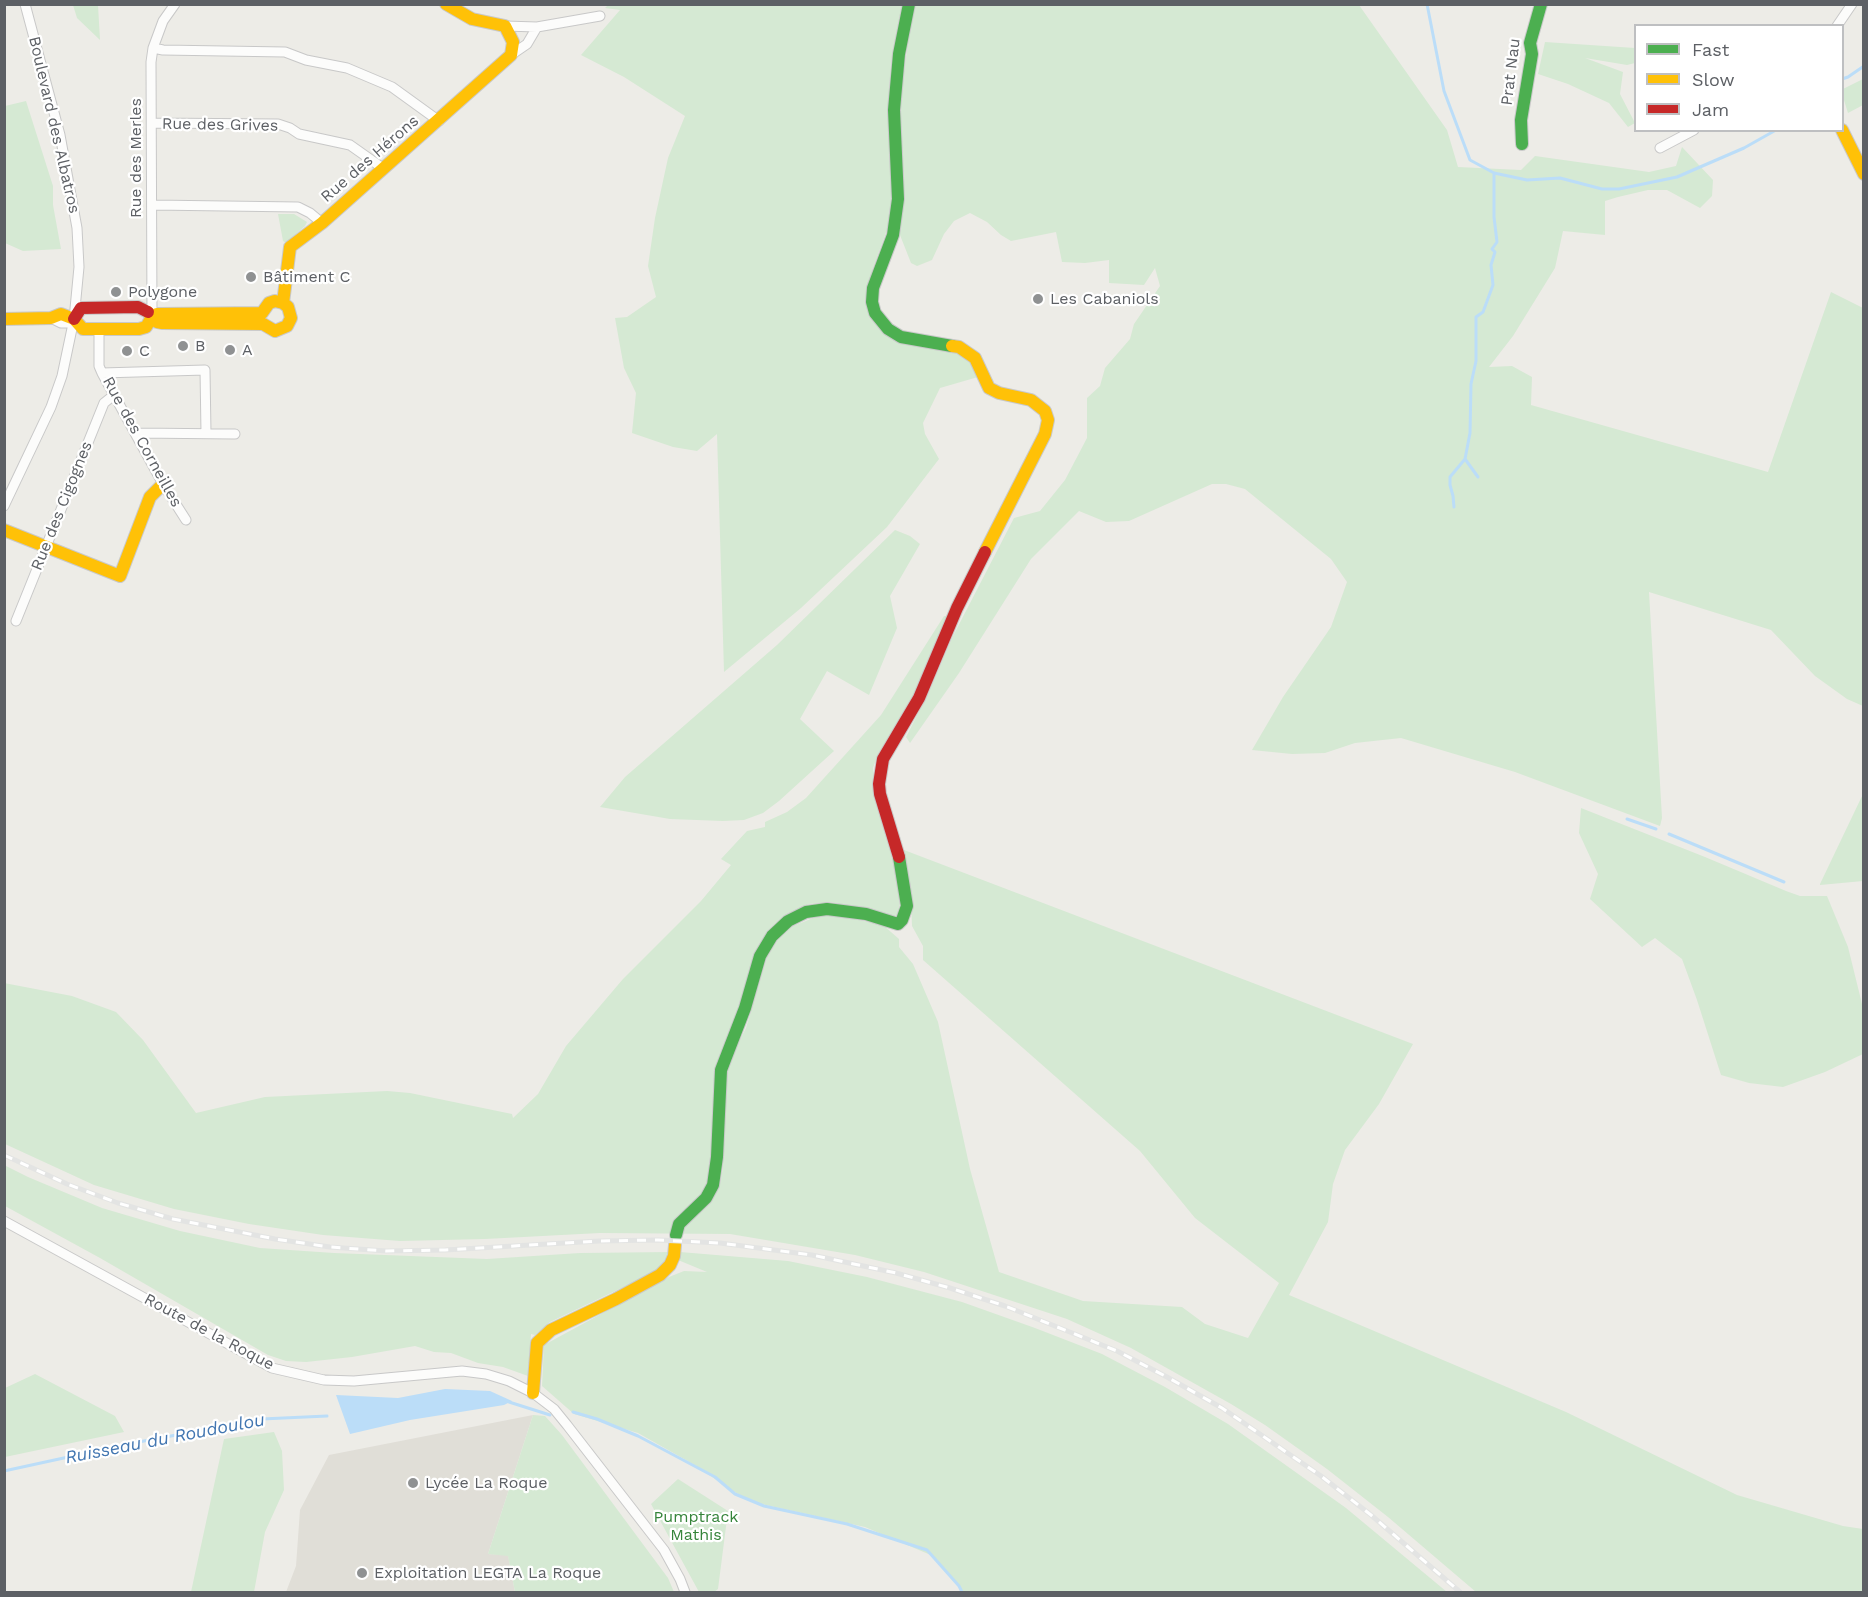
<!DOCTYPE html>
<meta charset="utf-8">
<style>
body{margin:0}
#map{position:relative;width:1868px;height:1597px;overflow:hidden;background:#edece7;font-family:"Work Sans",sans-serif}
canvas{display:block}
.frame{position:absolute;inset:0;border:6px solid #5d6065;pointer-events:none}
.legend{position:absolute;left:1634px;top:24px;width:210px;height:108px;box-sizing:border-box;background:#fff;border:2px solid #bebfc1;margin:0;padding:8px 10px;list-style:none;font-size:18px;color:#5d6065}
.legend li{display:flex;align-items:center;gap:12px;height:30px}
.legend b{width:30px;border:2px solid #bebfc1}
</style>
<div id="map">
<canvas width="1868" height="1597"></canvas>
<div class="frame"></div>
<ul class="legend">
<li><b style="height:8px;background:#4caf50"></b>Fast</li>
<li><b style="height:8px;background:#ffc107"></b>Slow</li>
<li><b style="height:8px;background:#c62828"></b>Jam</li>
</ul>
</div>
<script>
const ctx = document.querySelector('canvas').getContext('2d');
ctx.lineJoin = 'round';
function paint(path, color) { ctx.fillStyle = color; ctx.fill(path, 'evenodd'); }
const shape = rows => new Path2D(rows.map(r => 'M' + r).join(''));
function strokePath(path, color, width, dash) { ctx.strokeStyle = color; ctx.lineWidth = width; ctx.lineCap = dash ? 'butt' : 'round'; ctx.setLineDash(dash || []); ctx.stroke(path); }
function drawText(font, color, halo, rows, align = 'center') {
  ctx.font = font + ' "Work Sans",sans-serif'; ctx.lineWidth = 4.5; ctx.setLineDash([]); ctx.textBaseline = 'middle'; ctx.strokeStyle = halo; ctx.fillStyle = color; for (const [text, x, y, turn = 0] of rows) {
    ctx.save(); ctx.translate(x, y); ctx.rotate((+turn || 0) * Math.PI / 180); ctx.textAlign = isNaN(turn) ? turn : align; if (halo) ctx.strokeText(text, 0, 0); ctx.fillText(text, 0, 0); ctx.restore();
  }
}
paint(shape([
 [533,1415,488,1554,508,1555,515,1592,286,1592,296,1566,300,1510,329,1455]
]), '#e0ded7');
paint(shape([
 [73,5,98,5,100,40,77,18],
 [608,5,902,5,891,62,888,108,893,201,887,230,873,268,867,303,871,318,931,344,965,355,974,363,978,377,940,388,923,423,925,434,939,459,887,527,801,608,724,672,717,434,697,451,673,447,632,433,636,393,624,368,615,318,627,317,656,297,648,266,655,218,668,158,685,116,624,77,581,55,620,10,605,8],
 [913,5,1359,5,1447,130,1458,167,1521,170,1535,156,1649,172,1676,166,1682,147,1713,180,1712,196,1700,208,1667,190,1648,190,1618,197,1605,201,1605,235,1563,231,1555,268,1513,336,1489,367,1512,366,1532,377,1531,405,1768,472,1831,292,1863,308,1863,706,1847,699,1815,676,1771,630,1649,592,1662,818,1660,826,1515,772,1401,738,1355,743,1325,753,1292,754,1252,750,1283,697,1331,627,1347,582,1331,559,1245,489,1226,484,1212,484,1129,521,1106,522,1079,511,1031,559,959,673,910,743,906,737,929,692,952,638,1014,518,1040,511,1065,480,1087,438,1087,398,1100,386,1105,368,1130,339,1134,324,1160,286,1155,268,1144,285,1109,283,1109,260,1085,263,1062,262,1056,232,1011,241,1001,235,987,222,970,213,954,221,944,234,932,260,917,266,911,263,898,230,903,210,899,109],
 [1545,42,1635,48,1635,63,1627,65,1585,58,1623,72,1620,94,1635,123,1628,127,1609,103,1568,84,1538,74],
 [1863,79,1863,105,1848,113,1843,97,1843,89],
 [26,101,53,186,53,205,61,249,23,251,5,243,5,106],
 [278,214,294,214,307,222,305,226,286,243,283,241],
 [895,530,910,536,920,544,890,596,897,628,869,695,827,671,800,719,834,751,779,801,763,813,744,820,723,821,670,819,600,807,625,777,777,645],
 [944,616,947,616,929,668,886,748,877,757,873,768,876,796,891,846,901,895,898,915,892,917,831,902,809,904,788,914,771,929,718,1064,709,1176,704,1191,696,1201,705,1206,720,1184,723,1167,725,1093,729,1061,746,1028,767,957,779,938,791,927,813,918,831,914,883,925,899,939,899,947,913,964,938,1022,970,1169,999,1272,1083,1301,1182,1307,1205,1324,1248,1338,1279,1283,1195,1218,1140,1151,923,960,923,946,912,926,911,902,904,850,1413,1044,1379,1104,1345,1150,1333,1184,1328,1222,1289,1295,1566,1412,1737,1495,1843,1526,1863,1529,1863,1592,1476,1592,1388,1517,1327,1469,1265,1425,1231,1404,1131,1348,1067,1319,924,1272,855,1255,730,1234,600,1233,485,1239,400,1241,323,1235,249,1224,174,1209,94,1185,5,1144,4,983,72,996,116,1012,143,1040,196,1113,265,1097,387,1091,410,1093,512,1114,513,1118,538,1094,566,1046,623,979,701,901,731,865,721,859,747,831,765,827,765,822,787,812,806,798,881,715],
 [1863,794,1863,881,1820,885,1820,884],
 [1581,808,1705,857,1786,891,1800,896,1827,896,1848,947,1863,1008,1863,1054,1825,1072,1783,1087,1749,1083,1721,1075,1697,1000,1682,959,1655,938,1642,947,1590,899,1598,874,1579,833],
 [4,1165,28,1177,102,1208,180,1231,260,1248,334,1253,487,1259,580,1253,670,1252,666,1261,653,1273,550,1322,535,1335,531,1334,528,1376,503,1367,478,1363,451,1353,434,1352,415,1346,352,1357,306,1362,286,1361,268,1355,100,1258,5,1206],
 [680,1252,788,1261,867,1277,962,1302,1035,1328,1102,1354,1165,1387,1228,1424,1346,1508,1447,1592,963,1592,933,1556,865,1527,752,1502,726,1487,700,1468,638,1433,574,1414,542,1386,544,1345,669,1277,684,1271,707,1272,678,1260],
 [35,1374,115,1416,124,1432,5,1457,5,1388],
 [533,1415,545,1416,562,1435,668,1578,674,1592,515,1592,508,1556,488,1554],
 [274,1432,282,1451,284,1490,265,1532,254,1592,191,1592,224,1439],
 [678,1479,728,1511,718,1589,714,1592,699,1592,651,1504]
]), '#d5e9d3');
paint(shape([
 [445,1389,490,1391,512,1401,504,1405,410,1420,350,1434,336,1395,398,1398]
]), '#bbddf8');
strokePath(shape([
 [1427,4,1444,91,1470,160,1494,173,1527,180,1560,178,1602,189,1619,189,1677,177,1744,148,1776,130],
 [1842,79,1848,77,1864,66],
 [1465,459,1478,477],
 [1454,507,1453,496,1450,485,1450,477,1465,459,1470,433,1471,384,1476,361,1476,317,1483,312,1493,285,1491,265,1495,252,1492,249,1497,242,1494,217,1494,173],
 [1627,819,1656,829],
 [1669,834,1784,882],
 [509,1402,550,1415],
 [573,1412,597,1419,638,1436,715,1477,735,1494,764,1506,847,1524,927,1550,959,1586,962,1592],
 [4,1471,128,1444,262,1419,327,1416]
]), '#bbddf8', 3);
const street = shape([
 [505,26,537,27,600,16],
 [1837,26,1852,4],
 [153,48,163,50,285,52,306,60,347,68,392,87,439,121],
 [511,55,527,44,537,27],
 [153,123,278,124,290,128,299,134,350,145,384,169],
 [1660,148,1694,130],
 [153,205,298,207,310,213,322,223],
 [152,317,151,62,153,48,163,21,175,4],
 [51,318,61,323,69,323,74,319],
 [99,328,99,366,102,373,163,484,186,520],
 [102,373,205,370,206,433],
 [136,433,235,434],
 [4,506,51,407,62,376,74,319,79,267,77,228,60,135,25,4],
 [16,621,104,403,114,395],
 [4,1221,272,1368,324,1380,354,1381,462,1371,486,1374,509,1381,533,1393,554,1409,567,1425,664,1550,680,1579,685,1592]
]);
const fast = shape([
 [909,4,899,54,894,110,898,199,893,235,873,288,872,302,875,313,888,329,901,337,952,346],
 [1522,144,1521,120,1532,54,1530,43,1541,4],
 [676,1235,679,1224,706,1198,713,1185,717,1157,721,1070,745,1008,760,956,772,936,788,921,806,912,827,909,866,914,898,924,902,920,907,906,899,857]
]);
const slow = shape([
 [1842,130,1864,174],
 [283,303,290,247,322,223,511,55,513,42,505,26,472,19,446,4],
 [4,319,51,318,61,314,74,319,83,329,139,329,146,327,152,317,157,314,262,313,269,303,275,301,283,303,288,307,291,318,287,326,275,331,263,324,162,323,157,322,152,317,148,312],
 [952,346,959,347,975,358,989,388,999,393,1031,400,1045,411,1048,420,1045,434,985,552],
 [4,530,120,576,150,497,163,484],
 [533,1393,537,1343,551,1330,616,1299,660,1275,670,1265,674,1256,675,1245]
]);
const jam = shape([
 [74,319,81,308,138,307,148,312],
 [899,857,880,794,879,784,883,759,919,698,957,608,985,552]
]);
strokePath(street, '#c8c8c8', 11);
strokePath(fast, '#c9c9c9', 14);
strokePath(slow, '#c9c9c9', 14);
strokePath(jam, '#c9c9c9', 14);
strokePath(street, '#fcfcfb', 9);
strokePath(fast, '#4caf50', 12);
strokePath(slow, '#ffc107', 12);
strokePath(jam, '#c62828', 12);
const rail = shape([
 [4,1155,67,1184,118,1203,173,1219,275,1239,330,1247,386,1251,445,1250,599,1241,658,1240,720,1243,812,1255,896,1273,950,1288,1005,1306,1117,1351,1167,1377,1222,1408,1321,1476,1371,1515,1460,1592]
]);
strokePath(rail, '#e3e4e3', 5);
strokePath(rail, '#fff', 3, [9]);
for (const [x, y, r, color] of [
 [251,277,6,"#8f9192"],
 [116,292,6,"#8f9192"],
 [1038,299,6,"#8f9192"],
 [183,346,6,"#8f9192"],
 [230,350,6,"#8f9192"],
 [127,351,6,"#8f9192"],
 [413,1483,6,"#8f9192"],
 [362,1573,6,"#8f9192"]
]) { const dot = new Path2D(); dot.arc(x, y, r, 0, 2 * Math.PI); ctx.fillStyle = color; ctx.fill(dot); strokePath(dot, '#fff', 2); }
drawText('16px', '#5d6065', '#fff', [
 ["Prat Nau",1511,72,-83],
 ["Boulevard des Albatros",54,125,77],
 ["Rue des Grives",220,125,1],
 ["Rue des Merles",136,158,-90],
 ["Rue des Hérons",370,159,-41],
 ["Rue des Corneilles",142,442,61],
 ["Rue des Cigognes",62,506,-68],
 ["Route de la Roque",209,1332,28]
]);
drawText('16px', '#5d6065', '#fff', [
 ["Bâtiment C",263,277],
 ["Polygone",128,292],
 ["Les Cabaniols",1050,299],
 ["B",195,346],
 ["A",242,350],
 ["C",139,351],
 ["Lycée La Roque",425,1483],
 ["Exploitation LEGTA La Roque",374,1573]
], 'left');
drawText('16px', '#35843a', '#fff', [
 ["Pumptrack",696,1517],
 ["Mathis",696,1535]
]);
drawText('italic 18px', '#4276b1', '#fff', [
 ["Ruisseau du Roudoulou",165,1439,-11]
]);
</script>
